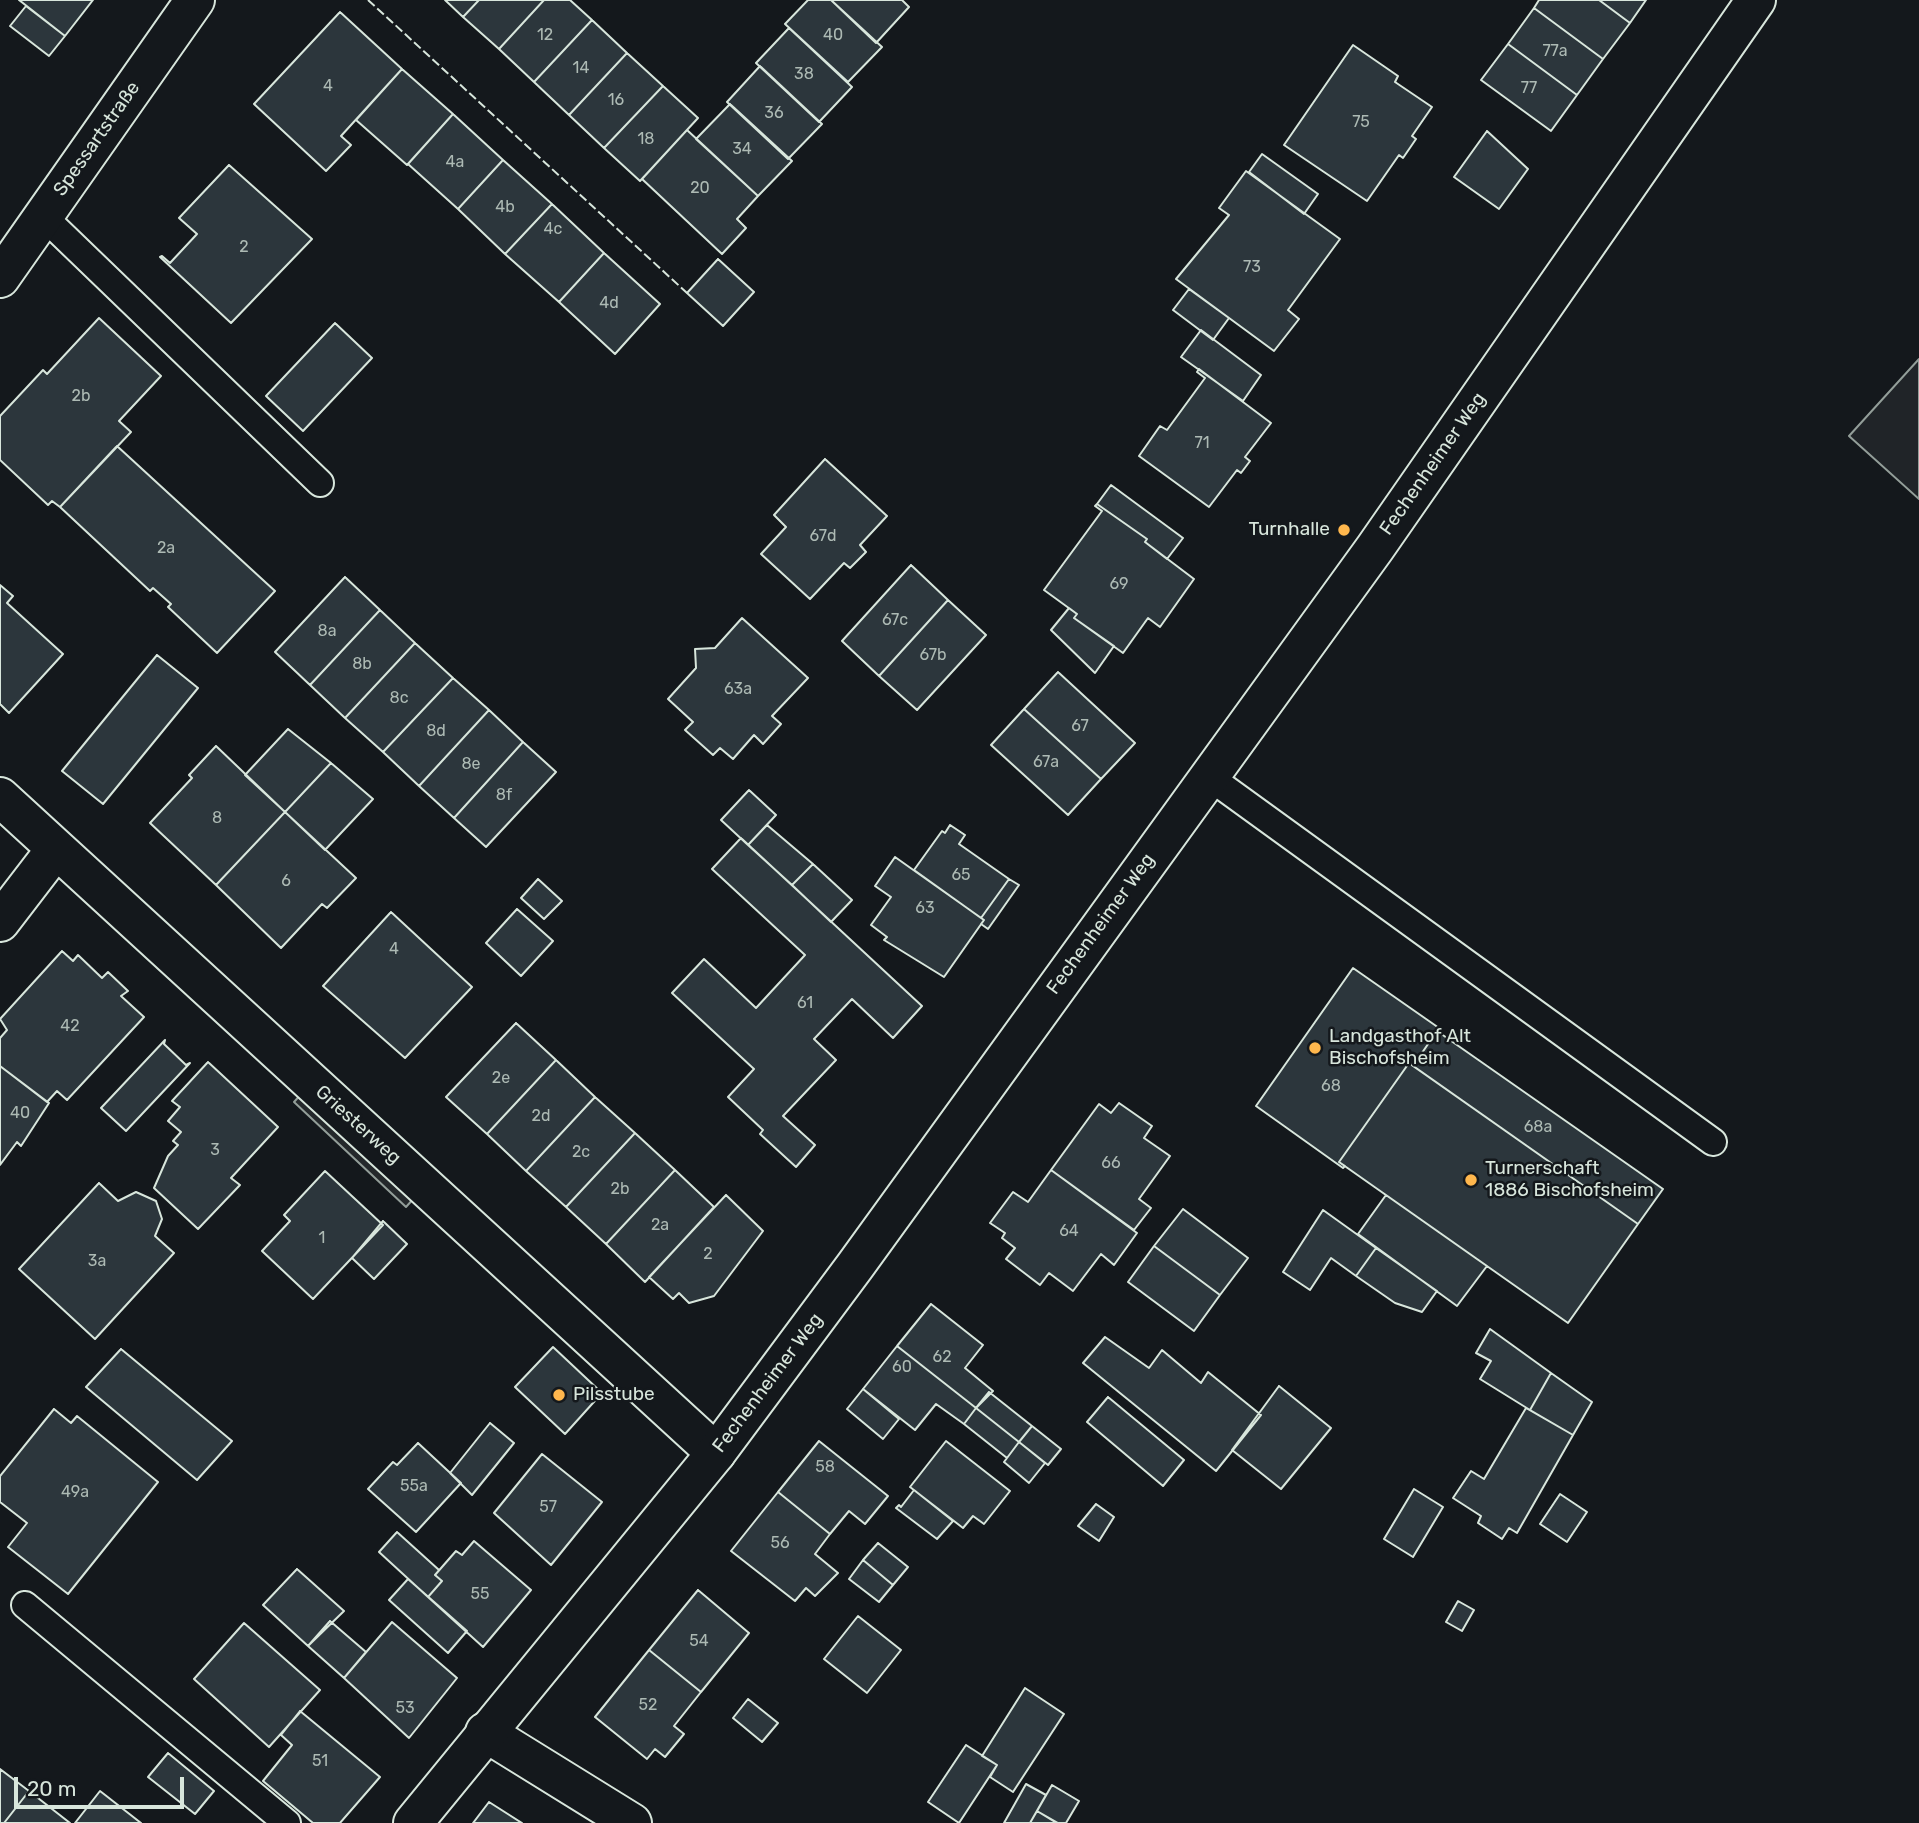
<!DOCTYPE html>
<meta charset="utf-8">
<style>
body{margin:0}
#map{position:relative;width:1919px;height:1823px;overflow:hidden;background:#14181c;font-family:Rubik,sans-serif}
canvas{display:block}
.scale{position:absolute;left:14px;top:1777px;width:170px;height:32px;box-sizing:border-box;border:4px solid #d8e6dc;border-top:0;padding-left:9px;font-size:21px;line-height:24px;white-space:nowrap;color:#d8e6dc;-webkit-text-stroke:5px #14181c;paint-order:stroke}
</style>
<div id="map">
<canvas width="1919" height="1823"></canvas>
<div class="scale">20 m</div>
</div>
<script>
const ctx = document.querySelector('canvas').getContext('2d');
ctx.lineJoin = 'round';
function paint(path, color) { ctx.fillStyle = color; ctx.fill(path, 'evenodd'); }
const shape = rows => new Path2D(rows.map(r => 'M' + r).join(''));
function strokePath(path, color, width, dash) { ctx.strokeStyle = color; ctx.lineWidth = width; ctx.lineCap = dash ? 'butt' : 'round'; ctx.setLineDash(dash || []); ctx.stroke(path); }
function drawText(font, color, halo, rows, align = 'center') {
  ctx.font = font + ' Rubik,sans-serif'; ctx.lineWidth = 5; ctx.setLineDash([]); ctx.textBaseline = 'middle'; ctx.strokeStyle = halo; ctx.fillStyle = color; for (const [text, x, y, turn = 0] of rows) {
    ctx.save(); ctx.translate(x, y); ctx.rotate((+turn || 0) * Math.PI / 180); ctx.textAlign = isNaN(turn) ? turn : align; if (halo) ctx.strokeText(text, 0, 0); ctx.fillText(text, 0, 0); ctx.restore();
  }
}
const green = shape([
 [1919,359,1919,499,1849,436,1919,359]
]);
paint(green, '#202428');
strokePath(green, '#939e99', 2);
const parking = shape([
 [303,1092,415,1197,406,1207,294,1102,303,1092]
]);
paint(parking, '#24282b');
strokePath(parking, '#939e99', 2);
const building = shape([
 [19,0,93,0,65,36,19,0],
 [445,0,479,0,463,17,445,0],
 [479,0,544,0,499,49,463,17,479,0],
 [544,0,570,0,592,20,534,82,499,49,544,0],
 [808,0,831,0,882,47,848,82,785,24,808,0],
 [831,0,902,0,909,7,876,43,831,0],
 [1539,0,1599,0,1630,23,1603,59,1534,8,1539,0],
 [1599,0,1646,0,1630,23,1599,0],
 [26,6,65,36,49,56,10,26,26,6],
 [1534,8,1603,59,1577,95,1508,44,1534,8],
 [340,12,402,69,341,136,351,145,326,171,254,104,340,12],
 [592,20,627,53,569,115,534,82,592,20],
 [789,28,852,87,819,122,756,63,789,28],
 [1508,44,1577,95,1551,131,1481,80,1508,44],
 [1353,45,1398,76,1395,82,1432,107,1412,136,1416,139,1403,158,1399,155,1367,201,1284,145,1353,45],
 [627,53,663,86,604,148,569,115,627,53],
 [760,66,822,124,788,159,727,102,760,66],
 [402,69,453,114,407,165,356,120,402,69],
 [663,86,698,118,640,181,604,148,663,86],
 [730,104,792,161,758,196,696,139,730,104],
 [453,114,503,160,458,209,408,164,453,114],
 [687,130,758,196,737,219,746,228,722,254,642,179,687,130],
 [1487,131,1528,169,1499,209,1454,177,1487,131],
 [1262,154,1318,194,1304,214,1249,172,1262,154],
 [503,160,552,204,505,254,458,209,503,160],
 [229,165,312,239,231,323,160,257,162,256,170,263,197,234,179,218,229,165],
 [1246,171,1340,239,1288,310,1299,319,1274,351,1176,279,1229,215,1219,208,1246,171],
 [552,204,604,253,559,302,505,254,552,204],
 [604,253,660,304,615,354,559,302,604,253],
 [718,259,754,292,723,326,687,293,718,259],
 [1189,289,1229,318,1213,340,1173,310,1189,289],
 [99,318,161,376,119,421,131,432,60,507,52,501,48,505,0,460,0,416,43,370,47,374,99,318],
 [335,323,372,358,303,431,266,396,335,323],
 [1201,330,1261,375,1243,401,1181,357,1201,330],
 [1199,369,1271,423,1245,457,1250,461,1241,473,1237,470,1209,507,1139,456,1160,426,1167,430,1205,378,1197,372,1199,369],
 [117,446,275,591,217,653,168,607,171,604,153,588,150,591,60,507,117,446],
 [825,459,887,516,860,545,866,552,850,568,844,563,810,599,761,554,786,527,774,515,825,459],
 [1111,485,1183,538,1167,559,1145,542,1147,539,1097,504,1111,485],
 [1097,504,1147,539,1145,542,1194,579,1160,627,1148,618,1123,653,1074,618,1077,614,1044,590,1102,511,1095,506,1097,504],
 [911,565,948,600,879,676,842,641,911,565],
 [345,577,380,610,310,685,275,652,345,577],
 [0,585,13,596,7,603,63,654,9,713,0,704,0,585],
 [948,600,986,635,917,710,879,676,948,600],
 [1069,608,1077,614,1074,618,1114,646,1095,673,1051,630,1069,608],
 [380,610,415,643,345,718,310,685,380,610],
 [742,618,808,678,772,716,781,724,763,744,754,735,733,759,720,748,713,755,685,730,693,722,668,699,696,668,695,649,715,648,742,618],
 [415,643,453,678,383,752,345,718,415,643],
 [157,655,198,688,103,804,62,771,157,655],
 [1058,672,1135,743,1101,779,1024,709,1058,672],
 [453,678,489,710,419,786,383,752,453,678],
 [1024,709,1101,779,1068,815,991,745,1024,709],
 [489,710,523,742,454,818,419,786,489,710],
 [288,729,331,763,285,812,245,775,288,729],
 [523,742,556,772,486,847,454,818,523,742],
 [216,746,285,812,216,885,150,823,192,778,189,775,216,746],
 [331,763,373,799,325,850,285,812,331,763],
 [749,790,776,815,748,845,721,820,749,790],
 [285,812,356,878,327,908,322,904,281,948,216,885,285,812],
 [767,825,813,864,792,885,748,845,767,825],
 [950,825,965,835,959,844,1009,879,981,918,914,870,942,831,945,833,950,825],
 [741,838,922,1006,893,1038,852,999,814,1039,836,1060,783,1116,815,1145,796,1167,760,1134,763,1130,728,1097,754,1069,672,993,704,959,756,1008,805,955,712,869,741,838],
 [895,857,984,920,944,977,884,940,887,937,871,925,891,897,875,886,895,857],
 [813,864,852,900,831,922,792,885,813,864],
 [538,879,562,901,544,919,521,898,538,879],
 [1009,879,1019,885,988,929,981,924,984,920,981,918,1009,879],
 [517,909,553,941,521,976,486,943,517,909],
 [391,912,472,987,405,1058,323,986,391,912],
 [62,951,73,961,78,955,102,978,108,972,128,991,121,996,144,1017,67,1100,57,1091,47,1102,0,1066,0,1038,7,1030,0,1019,62,951],
 [1353,968,1439,1028,1413,1066,1409,1063,1339,1162,1345,1166,1343,1168,1256,1106,1353,968],
 [516,1023,556,1060,487,1134,446,1097,516,1023],
 [1437,1031,1663,1189,1638,1224,1413,1066,1437,1031],
 [165,1040,164,1044,186,1065,190,1063,126,1131,101,1108,165,1040],
 [556,1060,595,1097,526,1171,487,1134,556,1060],
 [208,1062,278,1127,231,1178,240,1185,198,1229,154,1188,168,1156,178,1145,173,1141,181,1132,168,1121,180,1107,172,1101,208,1062],
 [1409,1063,1638,1224,1568,1323,1339,1162,1409,1063],
 [0,1066,49,1103,21,1146,17,1142,0,1165,0,1066],
 [595,1097,635,1133,566,1207,526,1171,595,1097],
 [1119,1103,1152,1126,1144,1138,1170,1156,1139,1199,1151,1208,1134,1230,1051,1170,1099,1104,1111,1113,1119,1103],
 [635,1133,675,1170,606,1244,566,1207,635,1133],
 [675,1170,714,1207,645,1282,606,1244,675,1170],
 [1051,1170,1137,1233,1114,1265,1101,1254,1073,1291,1049,1273,1040,1285,1006,1259,1015,1248,1002,1238,1005,1233,990,1223,1013,1192,1028,1202,1051,1170],
 [325,1171,383,1225,313,1299,262,1251,290,1221,284,1215,325,1171],
 [99,1183,118,1201,136,1192,156,1201,162,1219,155,1236,174,1253,95,1339,19,1269,99,1183],
 [726,1195,763,1231,714,1296,689,1303,679,1293,673,1299,649,1277,726,1195],
 [1386,1195,1487,1266,1457,1306,1358,1234,1386,1195],
 [1183,1209,1248,1258,1220,1295,1154,1246,1183,1209],
 [1323,1210,1376,1248,1356,1276,1331,1258,1310,1290,1283,1272,1323,1210],
 [383,1221,407,1244,374,1279,352,1258,383,1221],
 [1154,1246,1220,1295,1194,1331,1128,1282,1154,1246],
 [1376,1248,1437,1291,1422,1312,1395,1303,1356,1276,1376,1248],
 [931,1304,983,1345,965,1368,993,1391,976,1408,897,1346,931,1304],
 [1490,1329,1551,1373,1530,1410,1480,1379,1491,1361,1476,1353,1490,1329],
 [1105,1337,1149,1368,1162,1350,1201,1383,1208,1372,1261,1415,1216,1471,1083,1363,1105,1337],
 [897,1346,976,1408,964,1424,936,1404,915,1430,863,1389,897,1346],
 [553,1347,602,1393,565,1434,515,1387,553,1347],
 [121,1349,232,1441,197,1480,86,1387,121,1349],
 [1551,1373,1592,1402,1573,1435,1530,1410,1551,1373],
 [1279,1386,1331,1428,1281,1489,1232,1450,1279,1386],
 [863,1389,899,1419,883,1439,847,1409,863,1389],
 [989,1392,1032,1426,1019,1442,976,1408,989,1392],
 [1108,1397,1184,1460,1163,1486,1087,1422,1108,1397],
 [976,1408,1019,1442,1007,1458,964,1424,976,1408],
 [1526,1408,1573,1435,1517,1533,1509,1528,1502,1539,1478,1523,1481,1516,1453,1498,1471,1471,1484,1479,1526,1408],
 [54,1409,71,1423,77,1416,158,1482,68,1594,8,1547,27,1523,0,1502,0,1476,54,1409],
 [490,1423,514,1443,472,1495,450,1473,490,1423],
 [1032,1426,1061,1449,1048,1465,1019,1442,1032,1426],
 [819,1441,888,1496,865,1524,849,1511,830,1534,778,1492,819,1441],
 [946,1441,1010,1491,984,1524,973,1516,963,1528,910,1487,946,1441],
 [1019,1442,1045,1463,1029,1483,1004,1462,1019,1442],
 [418,1443,461,1483,416,1532,368,1489,393,1462,397,1465,418,1443],
 [542,1454,602,1502,551,1565,494,1513,542,1454],
 [1414,1489,1443,1507,1413,1557,1384,1539,1414,1489],
 [914,1490,953,1521,937,1539,896,1508,899,1505,901,1507,914,1490],
 [778,1492,830,1534,815,1554,838,1573,815,1596,806,1588,795,1601,731,1551,778,1492],
 [1560,1494,1587,1512,1567,1542,1540,1524,1560,1494],
 [1096,1504,1114,1517,1099,1541,1078,1526,1096,1504],
 [397,1532,439,1570,435,1575,442,1581,428,1597,379,1552,397,1532],
 [474,1541,531,1590,483,1647,428,1597,442,1581,435,1575,456,1551,462,1555,474,1541],
 [878,1543,908,1567,893,1585,863,1560,878,1543],
 [863,1560,893,1585,879,1602,849,1579,863,1560],
 [297,1569,344,1611,308,1646,263,1605,297,1569],
 [408,1579,467,1631,448,1653,389,1600,408,1579],
 [698,1590,749,1633,701,1692,649,1650,698,1590],
 [1458,1601,1474,1610,1462,1631,1446,1622,1458,1601],
 [858,1616,901,1650,867,1693,824,1659,858,1616],
 [330,1621,366,1652,344,1678,308,1646,330,1621],
 [392,1622,457,1678,409,1738,344,1678,392,1622],
 [244,1623,320,1690,269,1747,194,1679,244,1623],
 [649,1650,701,1692,674,1726,684,1734,665,1757,655,1749,647,1759,595,1717,649,1650],
 [1025,1688,1064,1714,1013,1792,990,1777,997,1765,982,1756,1025,1688],
 [748,1699,778,1723,762,1742,733,1718,748,1699],
 [300,1711,380,1777,340,1823,313,1823,263,1781,292,1745,281,1735,300,1711],
 [966,1745,997,1765,959,1823,928,1802,966,1745],
 [168,1753,214,1791,195,1814,148,1777,168,1753],
 [0,1769,29,1791,4,1823,0,1823,0,1769],
 [1026,1784,1046,1795,1030,1823,1004,1823,1026,1784],
 [1052,1785,1079,1801,1066,1823,1058,1823,1037,1811,1052,1785],
 [29,1791,70,1823,4,1823,29,1791],
 [100,1791,141,1823,75,1823,100,1791],
 [489,1802,522,1823,473,1823,489,1802],
 [1037,1811,1055,1822,1055,1823,1030,1823,1037,1811]
]);
paint(building, '#2c363c');
strokePath(building, '#d8e6dc', 2);
const service = shape([
 [43,216,320,483],
 [1208,776,1713,1142],
 [25,1605,287,1823]
]);
const minor = shape([
 [0,278,195,0],
 [0,797,716,1453],
 [0,922,56,849],
 [485,1732,632,1823]
]);
const tertiary = shape([
 [413,1823,716,1453,855,1266,1375,548,1756,0]
]);
strokePath(service, '#d8e6dc', 30);
strokePath(minor, '#d8e6dc', 42);
strokePath(tertiary, '#d8e6dc', 42);
strokePath(service, '#14181c', 26);
strokePath(minor, '#14181c', 38);
strokePath(tertiary, '#14181c', 38);
strokePath(shape([
 [368,0,687,293]
]), '#d8e6dc', 2, [9, 3.5]);
for (const [x, y, r, color] of [
 [1344,530,7,"#ffb74d"],
 [1315,1048,7,"#ffb74d"],
 [1471,1180,7,"#ffb74d"],
 [559,1395,7,"#ffb74d"]
]) { const dot = new Path2D(); dot.arc(x, y, r, 0, 2 * Math.PI); ctx.fillStyle = color; ctx.fill(dot); strokePath(dot, '#14181c', 2.5); }
drawText('16px', '#adbab4', null, [
 ["12",545,35],
 ["40",833,35],
 ["77a",1555,51],
 ["14",581,68],
 ["38",804,74],
 ["4",328,86],
 ["77",1529,88],
 ["16",616,100],
 ["36",774,113],
 ["75",1361,122],
 ["18",646,139],
 ["34",742,149],
 ["4a",455,162],
 ["20",700,188],
 ["4b",505,207],
 ["4c",553,229],
 ["2",244,247],
 ["73",1252,267],
 ["4d",609,303],
 ["2b",81,396],
 ["71",1202,443],
 ["67d",823,536],
 ["2a",166,548],
 ["69",1119,584],
 ["67c",895,620],
 ["8a",327,631],
 ["67b",933,655],
 ["8b",362,664],
 ["63a",738,689],
 ["8c",399,698],
 ["67",1080,726],
 ["8d",436,731],
 ["67a",1046,762],
 ["8e",471,764],
 ["8f",504,795],
 ["8",217,818],
 ["65",961,875],
 ["6",286,881],
 ["63",925,908],
 ["4",394,949],
 ["61",805,1003],
 ["42",70,1026],
 ["2e",501,1078],
 ["68",1331,1086],
 ["40",20,1113],
 ["2d",541,1116],
 ["68a",1538,1127],
 ["3",215,1150],
 ["2c",581,1152],
 ["66",1111,1163],
 ["2b",620,1189],
 ["2a",660,1225],
 ["64",1069,1231],
 ["1",322,1238],
 ["2",708,1254],
 ["3a",97,1261],
 ["62",942,1357],
 ["60",902,1367],
 ["58",825,1467],
 ["55a",414,1486],
 ["49a",75,1492],
 ["57",548,1507],
 ["56",780,1543],
 ["55",480,1594],
 ["54",699,1641],
 ["52",648,1705],
 ["53",405,1708],
 ["51",320,1761]
]);
drawText('19px', '#d8e6dc', '#14181c', [
 ["Spessartstraße",97,139,-55],
 ["Fechenheimer Weg",1433,464,-55],
 ["Fechenheimer Weg",1101,924,-54],
 ["Griesterweg",358,1125,42],
 ["Fechenheimer Weg",768,1383,-53]
]);
drawText('19px', '#d8e6dc', '#14181c', [
 ["Turnhalle",1330,530,"right"],
 ["Landgasthof Alt",1329,1037],
 ["Bischofsheim",1329,1059],
 ["Turnerschaft",1485,1169],
 ["1886 Bischofsheim",1485,1191],
 ["Pilsstube",573,1395]
], 'left');
</script>
